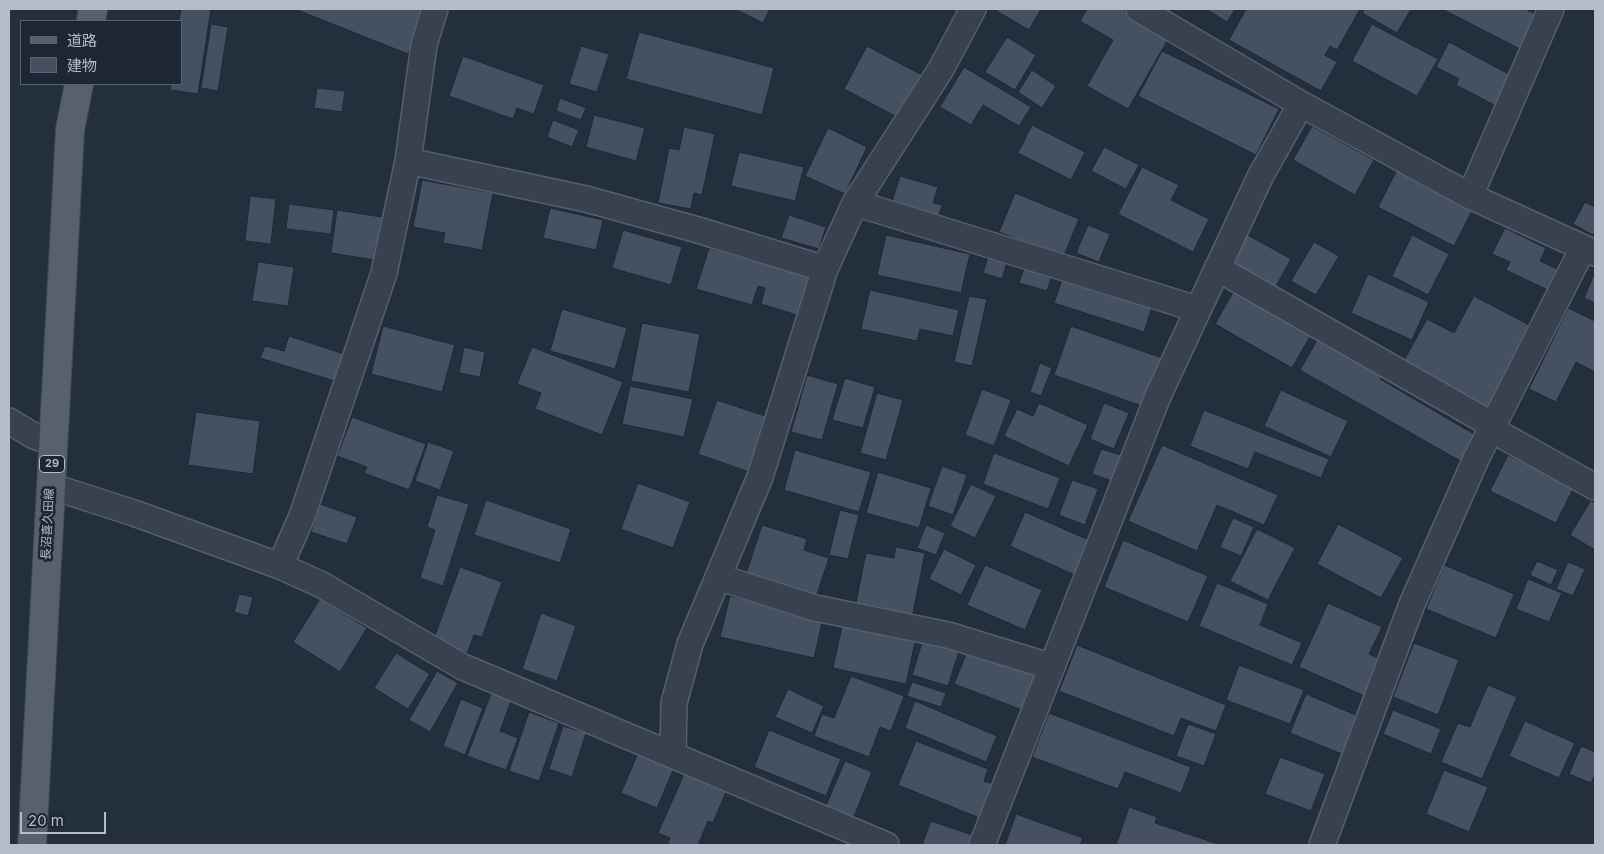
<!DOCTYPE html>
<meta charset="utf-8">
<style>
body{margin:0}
#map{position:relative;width:1604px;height:854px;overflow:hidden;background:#242f3e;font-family:Inter,"Noto Sans JP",sans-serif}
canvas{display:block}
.frame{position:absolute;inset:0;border:10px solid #b4bcc9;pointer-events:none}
.legend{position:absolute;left:20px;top:20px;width:162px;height:65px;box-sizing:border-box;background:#1d2633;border:1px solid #59626f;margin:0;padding:6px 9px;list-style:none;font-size:15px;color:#b4bcc9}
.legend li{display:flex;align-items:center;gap:10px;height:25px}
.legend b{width:25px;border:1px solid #59626f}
.scale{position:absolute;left:20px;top:812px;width:86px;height:22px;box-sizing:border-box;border:2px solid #b4bcc9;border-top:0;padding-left:6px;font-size:15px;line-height:18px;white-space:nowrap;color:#b4bcc9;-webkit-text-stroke:4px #1d2633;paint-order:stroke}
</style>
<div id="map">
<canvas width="1604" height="854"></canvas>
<div class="frame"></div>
<ul class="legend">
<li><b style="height:6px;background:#56606e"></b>道路</li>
<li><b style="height:14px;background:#455162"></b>建物</li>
</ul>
<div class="scale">20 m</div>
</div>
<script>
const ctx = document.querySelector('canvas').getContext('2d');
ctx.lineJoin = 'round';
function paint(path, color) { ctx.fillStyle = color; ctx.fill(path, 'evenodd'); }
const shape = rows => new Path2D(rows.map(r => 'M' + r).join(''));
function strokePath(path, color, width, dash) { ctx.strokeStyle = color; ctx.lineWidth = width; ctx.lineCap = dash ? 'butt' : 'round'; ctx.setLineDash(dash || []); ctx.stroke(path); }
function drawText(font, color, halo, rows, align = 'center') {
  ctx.font = font + ' Inter,"Noto Sans JP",sans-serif'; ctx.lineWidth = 5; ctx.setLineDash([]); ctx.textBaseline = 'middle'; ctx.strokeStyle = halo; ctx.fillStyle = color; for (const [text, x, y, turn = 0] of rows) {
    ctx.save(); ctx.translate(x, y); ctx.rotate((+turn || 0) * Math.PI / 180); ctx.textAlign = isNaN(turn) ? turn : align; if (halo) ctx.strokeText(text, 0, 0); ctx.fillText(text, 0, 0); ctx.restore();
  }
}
const building = shape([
 [181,9,211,9,198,94,170,90,171,84,181,84,181,21,179,21,181,9],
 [295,9,426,9,408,54,295,9],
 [735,9,770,9,763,23,735,9],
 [996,9,1041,9,1029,30,995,10,996,9],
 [1087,9,1122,9,1170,36,1128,109,1087,86,1113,40,1080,21,1087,9],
 [1206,9,1235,9,1227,22,1206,9],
 [1246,9,1360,9,1337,50,1330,46,1325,55,1337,62,1321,91,1229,40,1246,9],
 [1365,9,1411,9,1397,33,1362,13,1365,9],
 [1442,9,1525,9,1538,15,1520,49,1442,9],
 [211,24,228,27,218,91,201,88,211,24],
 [1372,24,1438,59,1417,96,1352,61,1372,24],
 [639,32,774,68,762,115,626,79,639,32],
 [1007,37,1036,55,1015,90,985,72,1007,37],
 [1449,42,1514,77,1498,107,1456,85,1459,79,1436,67,1449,42],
 [581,46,609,54,597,92,569,84,581,46],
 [867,46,922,75,899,118,844,89,867,46],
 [1162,51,1279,109,1256,155,1138,96,1162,51],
 [463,56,544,85,534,114,517,108,513,119,449,96,463,56],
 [964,67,1031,107,1019,126,983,105,971,125,940,107,964,67],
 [1032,70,1056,86,1042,108,1018,92,1032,70],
 [317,88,345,91,342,112,314,108,317,88],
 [560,98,586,108,581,120,556,111,560,98],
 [594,115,645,128,636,161,586,147,594,115],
 [553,120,579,130,572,147,547,137,553,120],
 [1032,125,1085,152,1071,180,1018,153,1032,125],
 [1312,126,1374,160,1355,195,1293,160,1312,126],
 [684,127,715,134,702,195,694,193,691,209,658,203,669,148,679,150,684,127],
 [828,128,867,147,845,194,805,176,828,128],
 [1104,147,1139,165,1126,189,1091,171,1104,147],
 [739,152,804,167,795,201,731,186,739,152],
 [1142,167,1179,185,1171,200,1209,219,1193,252,1118,214,1142,167],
 [1398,168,1474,207,1454,246,1378,207,1398,168],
 [900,176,938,187,933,203,942,205,938,219,891,205,900,176],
 [422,180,493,193,482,250,443,243,445,233,413,227,422,180],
 [1015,193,1079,219,1063,258,999,232,1015,193],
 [250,196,276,199,271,244,245,241,250,196],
 [1585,202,1595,207,1595,232,1593,235,1573,224,1585,202],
 [289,204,334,210,331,234,286,229,289,204],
 [550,208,603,220,596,250,543,238,550,208],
 [337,210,388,218,381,261,331,253,337,210],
 [789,215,826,227,819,249,781,238,789,215],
 [1088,225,1110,234,1099,262,1076,253,1088,225],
 [1505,228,1546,248,1540,261,1566,273,1556,294,1506,270,1510,262,1492,254,1505,228],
 [623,230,682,247,671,285,612,268,623,230],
 [1246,234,1291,259,1275,288,1230,263,1246,234],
 [886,235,970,254,961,293,877,275,886,235],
 [1412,235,1449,254,1428,295,1392,276,1412,235],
 [1314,242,1339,256,1316,295,1291,281,1314,242],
 [709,248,811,278,800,316,761,304,765,288,758,286,752,305,696,289,709,248],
 [988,256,1007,262,1002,279,983,273,988,256],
 [258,262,294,267,288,306,252,301,258,262],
 [1026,263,1053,272,1047,291,1019,283,1026,263],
 [1064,274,1153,304,1144,332,1054,303,1064,274],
 [1368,274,1429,302,1412,340,1351,313,1368,274],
 [1594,274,1595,275,1595,303,1584,298,1594,274],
 [1235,289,1312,333,1292,368,1215,324,1235,289],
 [870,290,959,310,953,336,920,329,917,341,861,329,870,290],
 [969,296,987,299,972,366,954,362,969,296],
 [1474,296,1533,327,1489,409,1403,362,1427,319,1454,333,1474,296],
 [1568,308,1595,321,1595,372,1576,362,1556,402,1529,389,1568,308],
 [562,309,627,328,615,369,550,351,562,309],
 [642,323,700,334,689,392,631,381,642,323],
 [383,326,455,345,442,392,371,374,383,326],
 [1071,326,1162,358,1145,407,1054,375,1071,326],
 [1320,335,1384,372,1380,379,1479,437,1464,463,1300,370,1320,335],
 [289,336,347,355,338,382,260,358,265,346,284,351,289,336],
 [464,347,485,352,480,377,459,373,464,347],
 [532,347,623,382,602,435,535,409,541,393,517,384,532,347],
 [1040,363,1052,368,1041,396,1030,392,1040,363],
 [807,375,838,384,822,440,791,432,807,375],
 [845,378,875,387,863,428,832,420,845,378],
 [630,386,693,399,684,437,622,424,630,386],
 [982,389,1011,400,994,446,965,435,982,389],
 [1281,390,1348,421,1331,457,1264,426,1281,390],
 [877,393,903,400,886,460,860,453,877,393],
 [717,400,771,418,752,473,698,454,717,400],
 [1039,403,1088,425,1069,466,1004,436,1017,409,1033,416,1039,403],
 [1104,403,1129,413,1114,449,1090,439,1104,403],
 [1204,410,1329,459,1321,478,1255,452,1248,469,1190,446,1204,410],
 [196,412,260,421,253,474,188,465,196,412],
 [352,417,426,444,409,490,364,473,367,467,337,456,352,417],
 [428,442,454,451,440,490,415,481,428,442],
 [1162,445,1278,495,1264,525,1217,505,1197,551,1128,521,1162,445],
 [1101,449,1121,455,1112,481,1092,474,1101,449],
 [795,450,871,472,859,512,784,490,795,450],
 [994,453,1060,478,1048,509,983,484,994,453],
 [1508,455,1574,487,1556,523,1490,491,1508,455],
 [942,466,967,475,953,515,928,506,942,466],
 [878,472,931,488,919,528,866,513,878,472],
 [1072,480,1098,489,1085,525,1059,515,1072,480],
 [638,483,690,502,673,548,621,529,638,483],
 [971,484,996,496,975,538,950,526,971,484],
 [437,495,469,504,443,586,420,578,435,530,427,527,437,495],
 [486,500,571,529,560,563,474,535,486,500],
 [1591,500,1595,503,1595,550,1570,535,1591,500],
 [320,504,357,517,347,544,311,532,320,504],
 [840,510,859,515,848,559,829,555,840,510],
 [1025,512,1091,541,1075,575,1010,546,1025,512],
 [1233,518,1254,527,1241,556,1220,547,1233,518],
 [1338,524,1403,558,1381,598,1317,564,1338,524],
 [762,525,807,539,804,550,829,558,815,600,745,577,762,525],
 [926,525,945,533,936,555,917,548,926,525],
 [1257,529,1295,548,1268,600,1230,581,1257,529],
 [1123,540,1208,576,1188,622,1104,587,1123,540],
 [896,547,925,553,912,618,855,607,866,553,894,558,896,547],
 [944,549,976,565,961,595,929,579,944,549],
 [1537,561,1558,570,1551,585,1530,575,1537,561],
 [1568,562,1585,569,1573,596,1556,589,1568,562],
 [985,565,1042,590,1025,630,967,605,985,565],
 [1444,565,1514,594,1496,638,1426,609,1444,565],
 [460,567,502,582,482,637,474,635,467,653,433,641,460,567],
 [1528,579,1562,593,1549,622,1516,609,1528,579],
 [1217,583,1268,604,1260,625,1302,643,1292,665,1199,626,1217,583],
 [239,594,253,597,248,616,234,612,239,594],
 [730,596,823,618,814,658,720,637,730,596],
 [320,599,367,628,340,672,293,642,320,599],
 [1328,603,1382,627,1369,654,1383,661,1367,697,1299,667,1328,603],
 [541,613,576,626,557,681,522,669,541,613],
 [843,622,916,637,906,684,833,668,843,622],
 [924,636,960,648,948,686,912,675,924,636],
 [1414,643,1459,660,1438,715,1393,697,1414,643],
 [1077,645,1226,705,1216,731,1181,718,1174,736,1059,691,1077,645],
 [969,647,1040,674,1025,711,954,684,969,647],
 [396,653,430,674,408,709,374,688,396,653],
 [1239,665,1304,690,1290,724,1226,700,1239,665],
 [437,671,458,683,430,732,409,720,437,671],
 [851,676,904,696,891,731,880,727,869,757,814,736,822,714,834,718,851,676],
 [912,682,946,693,941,707,907,696,912,682],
 [1488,685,1517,697,1482,779,1441,762,1458,723,1470,727,1488,685],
 [788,689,824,706,812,733,775,717,788,689],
 [492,691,512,698,500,731,518,738,506,770,467,756,492,691],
 [1306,694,1358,716,1342,754,1290,733,1306,694],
 [461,699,483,708,465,755,443,746,461,699],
 [915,701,997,736,986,762,905,728,915,701],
 [1393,710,1441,729,1431,754,1383,734,1393,710],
 [529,712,559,723,539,781,509,771,529,712],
 [1049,713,1191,767,1181,793,1125,772,1118,789,1032,757,1049,713],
 [1525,721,1575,743,1559,778,1509,756,1525,721],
 [1188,724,1216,734,1204,766,1176,756,1188,724],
 [563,726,586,733,572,777,549,769,563,726],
 [769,730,841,759,826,796,754,767,769,730],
 [916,741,988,769,984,781,996,785,982,819,898,785,916,741],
 [1581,746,1595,752,1595,774,1591,783,1569,774,1581,746],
 [638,753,674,768,657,808,621,793,638,753],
 [1280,757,1325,774,1311,811,1265,794,1280,757],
 [845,761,872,772,853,819,825,808,845,761],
 [1444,770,1488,787,1469,832,1426,814,1444,770],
 [684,774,726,792,713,823,708,821,698,845,667,845,670,838,658,833,684,774],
 [1129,807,1157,817,1155,823,1221,845,1116,845,1129,807],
 [1016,814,1083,838,1080,845,1005,845,1016,814],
 [931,821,978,837,975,845,922,845,931,821]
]);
paint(building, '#455162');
strokePath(building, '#1f2835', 1);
const street = shape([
 [1139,9,1301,104,1470,196,1595,253],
 [408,161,586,199,698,230,825,269],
 [1470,196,1551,9],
 [855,203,1197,309],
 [1217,268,1489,423,1496,432,1595,487],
 [9,421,34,436,54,442],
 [50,486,134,513,280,566,322,585,463,667,886,845],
 [280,566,302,516,384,273,408,161,424,45,435,9],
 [718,577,815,608,948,635,1052,667],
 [673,755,674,703,690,644,760,477,825,269,855,203,941,69,973,9],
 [982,845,1158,396,1260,177,1301,104],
 [1322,845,1412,604,1476,459,1583,248]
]);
const primary = shape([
 [91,21,93,9],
 [32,845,70,130,79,84]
]);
strokePath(street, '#565f6c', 28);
strokePath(primary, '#414a57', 30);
strokePath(street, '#38414e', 25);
strokePath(primary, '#56606e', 28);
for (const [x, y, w] of [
 [52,464,25]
]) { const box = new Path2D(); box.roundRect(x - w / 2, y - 8.5, w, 17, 4); ctx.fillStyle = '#1d2633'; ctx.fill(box); strokePath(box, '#b4bcc9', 1); }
drawText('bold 11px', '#b4bcc9', null, [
 ["29",52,464]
]);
drawText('12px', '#b4bcc9', '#1d2633', [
 ["長沼喜久田線",48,524,-87]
]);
</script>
